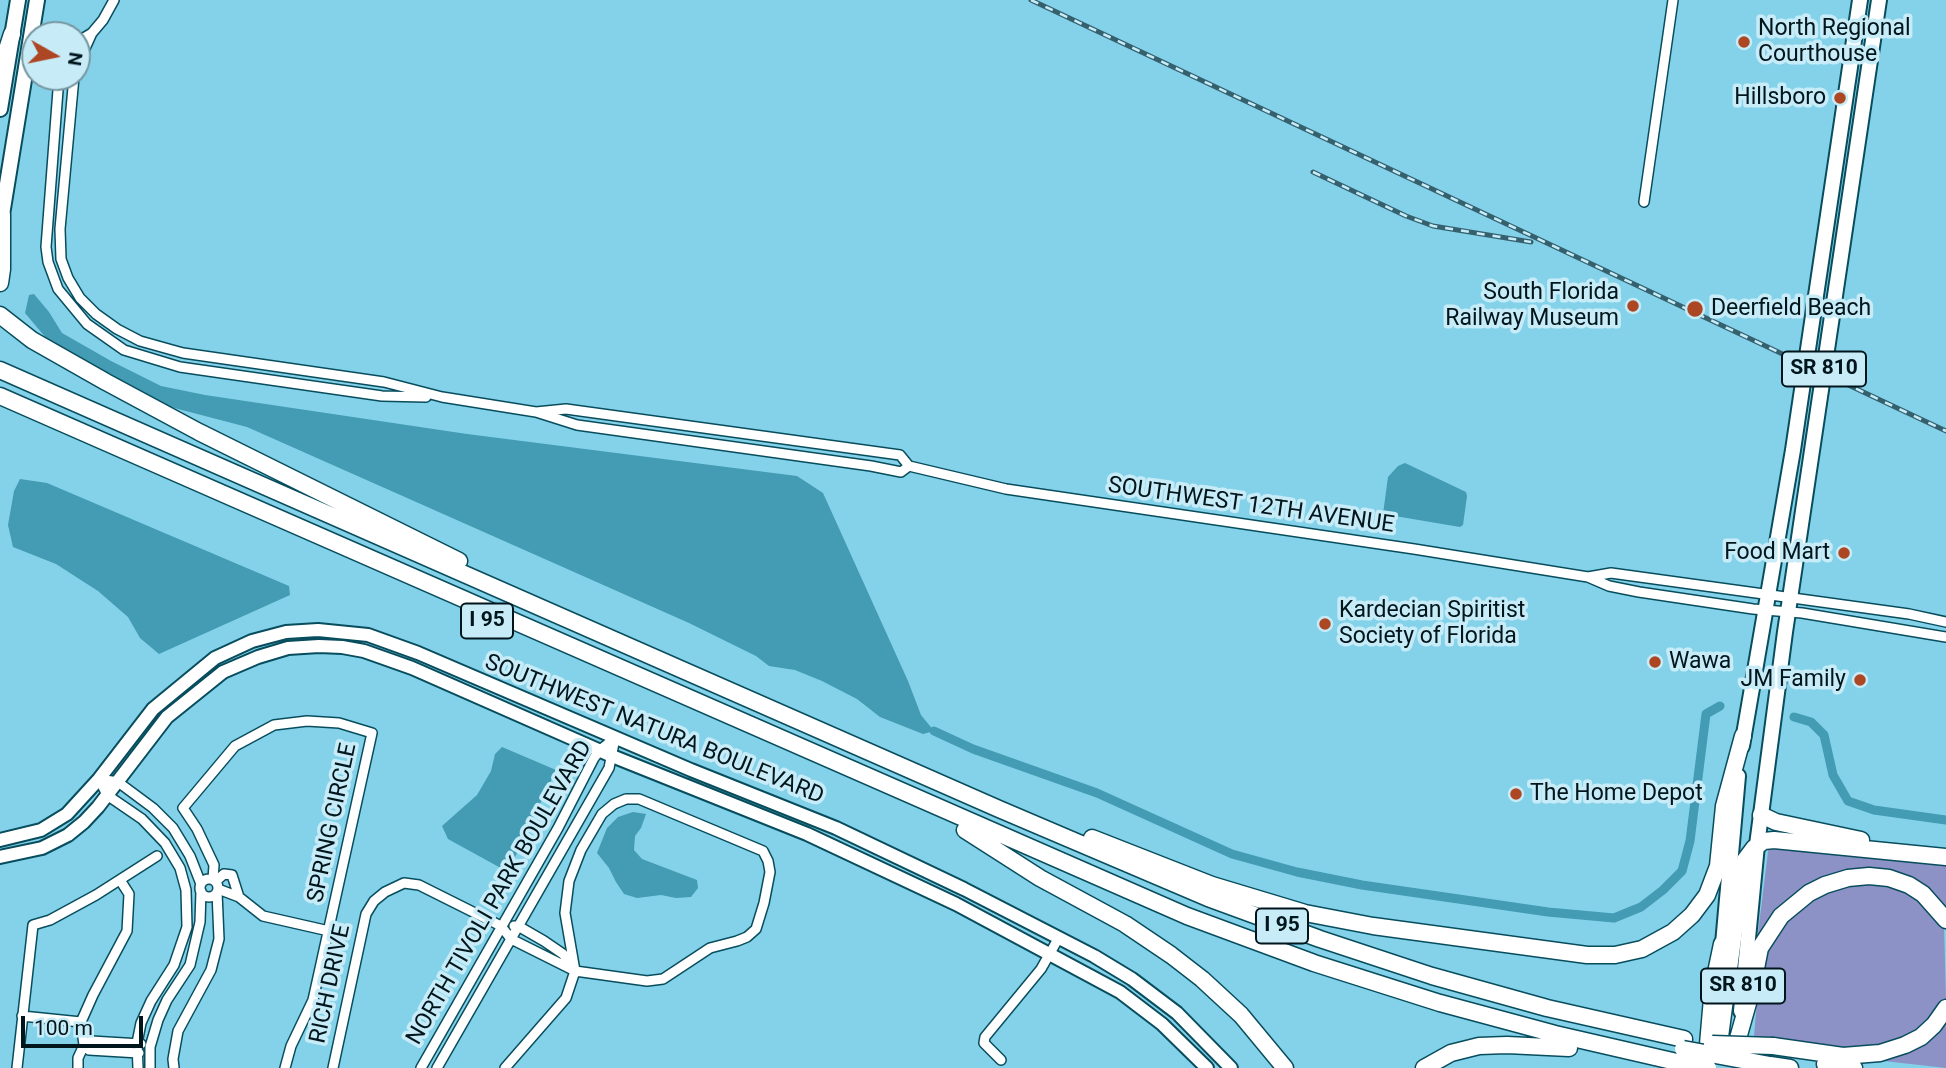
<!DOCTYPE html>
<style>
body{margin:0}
#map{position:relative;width:1946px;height:1068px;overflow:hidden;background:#83d2e9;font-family:Roboto,sans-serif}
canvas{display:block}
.north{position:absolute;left:21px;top:21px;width:70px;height:70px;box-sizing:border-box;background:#c7ecf8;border:2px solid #7796a0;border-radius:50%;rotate:99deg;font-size:19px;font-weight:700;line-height:28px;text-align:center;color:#00151c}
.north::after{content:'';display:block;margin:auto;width:24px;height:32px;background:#ad4622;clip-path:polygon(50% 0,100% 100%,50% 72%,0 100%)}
.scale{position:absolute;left:21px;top:1016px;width:122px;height:32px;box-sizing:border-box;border:4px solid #00151c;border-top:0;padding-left:9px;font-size:21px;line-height:24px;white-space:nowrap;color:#00151c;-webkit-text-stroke:5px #c7ecf8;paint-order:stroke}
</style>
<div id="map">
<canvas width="1946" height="1068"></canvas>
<div class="north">N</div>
<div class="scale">100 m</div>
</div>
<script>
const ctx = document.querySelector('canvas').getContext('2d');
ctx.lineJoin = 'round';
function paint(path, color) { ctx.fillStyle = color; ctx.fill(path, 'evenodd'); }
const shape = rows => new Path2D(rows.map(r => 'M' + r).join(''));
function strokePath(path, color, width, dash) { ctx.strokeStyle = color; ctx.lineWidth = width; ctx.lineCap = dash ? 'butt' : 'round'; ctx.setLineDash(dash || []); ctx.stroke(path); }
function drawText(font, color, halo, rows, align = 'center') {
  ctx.font = font + ' Roboto,sans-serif'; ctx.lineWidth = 7; ctx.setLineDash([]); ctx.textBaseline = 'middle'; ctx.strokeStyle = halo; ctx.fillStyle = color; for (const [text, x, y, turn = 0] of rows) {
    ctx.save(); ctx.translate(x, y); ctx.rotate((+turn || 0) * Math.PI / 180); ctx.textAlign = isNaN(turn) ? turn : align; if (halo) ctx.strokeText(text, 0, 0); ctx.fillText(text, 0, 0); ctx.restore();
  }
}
paint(shape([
 [1769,844,1946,863,1946,907,1926,887,1894,872,1879,869,1854,869,1825,877,1796,893,1785,902,1781,911,1757,941],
 [1865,880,1912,891,1944,925,1946,1000,1930,1025,1887,1047,1829,1049,1754,1036,1759,978,1766,951,1782,925,1811,896],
 [1946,1022,1946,1068,1875,1060,1928,1040,1939,1031]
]), '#8c92c5');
paint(shape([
 [34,294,49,312,62,333,111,361,161,386,205,395,467,434,797,476,823,493,908,681,921,715,934,731,923,734,880,717,857,699,822,681,795,670,769,666,756,656,689,623,247,427,163,405,46,338,25,313,29,295],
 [1405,463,1466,492,1467,496,1463,525,1460,527,1383,514,1388,477,1398,466],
 [20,479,47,483,289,586,290,595,159,654,140,638,128,617,98,591,56,564,13,547,8,525,14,491],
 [502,747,556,770,508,872,448,839,442,826,477,795,491,771,495,754],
 [633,812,646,814,641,828,635,836,634,850,642,859,697,880,698,888,691,897,676,898,661,895,637,898,624,894,616,882,609,868,597,853,607,828,618,817]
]), '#439bb4');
strokePath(shape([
 [1794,717,1811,722,1824,735,1833,775,1848,801,1874,810,1946,820],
 [934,731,973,749,1097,793,1232,854,1297,872,1362,885,1548,912,1614,918,1641,907,1663,890,1682,871,1690,841,1706,714,1720,706]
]), '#439bb4', 9);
const street = shape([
 [77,42,92,33,103,20,114,0],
 [77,66,92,33],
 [59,77,46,247,48,262,58,289,87,324,124,350,180,367,382,396,426,397],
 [74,77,60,229,61,259,68,278,80,298,96,314,117,329,140,341,183,353,384,382,442,397,536,412,577,425,871,466,901,472,909,466],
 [1644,202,1673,0],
 [536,412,566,409,900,455,909,466,1006,489,1414,549,1588,577,1609,586,1639,592,1753,609,1802,613,1946,637],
 [1588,577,1611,573,1909,614,1946,622],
 [99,779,107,795,142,819,165,843,180,868,186,890,187,927,174,965,151,1001,141,1023,137,1043,138,1068],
 [99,779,118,782,153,808,173,828,190,856,201,884],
 '200 888a9 9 0 1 1 18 0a9 9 0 1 1-18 0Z',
 [213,879,214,865,197,829,183,808,235,746,274,725,307,721,339,723,372,733,313,1000,291,1046,285,1068],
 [216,881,224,874,232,875,239,897],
 [218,889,239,897,263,916,329,931],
 [514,926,518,926,544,941,563,954,573,967],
 [22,1016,81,1022],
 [84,1045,89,1050,139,1053],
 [84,1045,91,1041,141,1044],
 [1001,1060,984,1043,985,1037,1041,969,1058,939],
 [17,1068,33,925,50,920,96,895,157,856],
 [78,1068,78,1058,84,1045,81,1022,93,995,127,931,129,894,120,880],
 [150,1068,150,1047,158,1020,167,1000,190,965,200,922,201,891],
 [174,1068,173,1059,178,1031,211,970,219,939,217,892],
 [333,1068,366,914,374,901,385,892,404,883,419,885,501,926,511,939,575,971,647,981,663,979,710,948,737,941,747,937,756,929,764,903,770,872,768,861,763,851,639,799,626,799,614,804,602,814,581,850,569,881,565,913,575,971,566,998,505,1068],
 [421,1068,558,828,594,758,600,750,615,738],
 [437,1068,609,768,615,738]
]);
const secondary = shape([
 [0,840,41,830,67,814,99,779,153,709,215,658,252,641,286,632,318,630,368,635,418,653,691,770,836,828,964,889,1094,956,1132,979,1177,1013,1231,1068],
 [0,857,42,848,68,835,84,822,98,807,167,717,223,672,258,657,288,648,319,646,342,647,364,651,412,668,612,756,807,834,956,904,1120,992,1162,1024,1207,1068]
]);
const primary = shape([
 [0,109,18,0],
 [0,227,37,0],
 [1742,746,1793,450,1860,0],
 [1722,955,1738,776],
 [1741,1011,1757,845,1785,632,1879,0]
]);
const highway = shape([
 [0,71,12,34],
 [0,283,2,269,2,215],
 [0,315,32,340,106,382,199,432,459,561],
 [0,370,999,809,1208,898,1320,939,1432,976,1547,1008,1684,1039],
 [0,396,1187,916,1314,963,1440,1003,1555,1034,1681,1063],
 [1761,815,1776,822,1861,840],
 [965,830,1040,878,1125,924,1171,955,1202,979,1241,1015,1285,1068],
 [1092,838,1212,885,1305,913,1373,926,1587,955,1615,955,1642,949,1673,932,1692,915,1707,895,1718,866,1724,806,1743,736],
 [1737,1042,1752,989,1760,948,1781,916,1809,893,1825,885,1848,878,1869,876,1889,878,1909,885,1923,894,1946,920],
 [1773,1046,1843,1056,1880,1053,1905,1045,1921,1037,1934,1025,1946,1008],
 [1718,1052,1742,871,1745,860,1754,848,1764,841,1774,840,1946,857],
 [1707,1056,1713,987,1722,944],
 [1825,1064,1854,1068],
 [1770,1065,1790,1068],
 [1424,1068,1451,1053,1479,1046,1507,1045,1569,1048]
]);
strokePath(street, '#084d5d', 12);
strokePath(secondary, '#084d5d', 16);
strokePath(primary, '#084d5d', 18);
strokePath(highway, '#084d5d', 19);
strokePath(street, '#fff', 9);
strokePath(secondary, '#fff', 12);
strokePath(primary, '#fff', 14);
strokePath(highway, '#fff', 16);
const rail = shape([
 [1031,0,1946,431],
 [1313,172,1406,216,1433,226,1531,242]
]);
strokePath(rail, '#35616f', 5);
strokePath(rail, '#c7ecf8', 2.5, [8]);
const highwayBridge = shape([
 [1712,1044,1773,1046],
 [1683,1049,1770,1065],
 [1681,1063,1708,1068]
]);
strokePath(highwayBridge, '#084d5d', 19, []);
strokePath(highwayBridge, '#fff', 16);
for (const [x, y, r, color] of [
 [1744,42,7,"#ad4622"],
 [1840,98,7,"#ad4622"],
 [1633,306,7,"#ad4622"],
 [1695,309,9,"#ad4622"],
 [1844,553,7,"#ad4622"],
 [1325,624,7,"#ad4622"],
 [1655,662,7,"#ad4622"],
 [1860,680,7,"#ad4622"],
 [1516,794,7,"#ad4622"]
]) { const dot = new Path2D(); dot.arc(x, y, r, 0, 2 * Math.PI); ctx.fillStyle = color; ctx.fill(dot); strokePath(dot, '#c7ecf8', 2.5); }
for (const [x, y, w] of [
 [1824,369,84],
 [487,621,52],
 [1282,926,52],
 [1743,986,84]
]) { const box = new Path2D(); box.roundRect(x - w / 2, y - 17.5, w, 35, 5); ctx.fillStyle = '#c7ecf8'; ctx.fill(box); strokePath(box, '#00151c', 2); }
drawText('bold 21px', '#00151c', null, [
 ["SR 810",1824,369],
 ["I 95",487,621],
 ["I 95",1282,926],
 ["SR 810",1743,986]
]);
drawText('23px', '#00151c', '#c7ecf8', [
 ["North Regional",1758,29],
 ["Courthouse",1758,55],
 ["Hillsboro",1826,98,"right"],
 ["South Florida",1619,293,"right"],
 ["Railway Museum",1619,319,"right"],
 ["Deerfield Beach",1711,309],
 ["Food Mart",1830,553,"right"],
 ["Kardecian Spiritist",1339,611],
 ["Society of Florida",1339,637],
 ["Wawa",1669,662],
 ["JM Family",1846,680,"right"],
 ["The Home Depot",1530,794]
], 'left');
drawText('23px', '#00151c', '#c7ecf8', [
 ["SOUTHWEST 12TH AVENUE",1251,506,8],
 ["SOUTHWEST NATURA BOULEVARD",654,730,22],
 ["SPRING CIRCLE",333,823,-78],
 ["NORTH TIVOLI PARK BOULEVARD",500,893,-60],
 ["RICH DRIVE",331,984,-78]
]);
</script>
